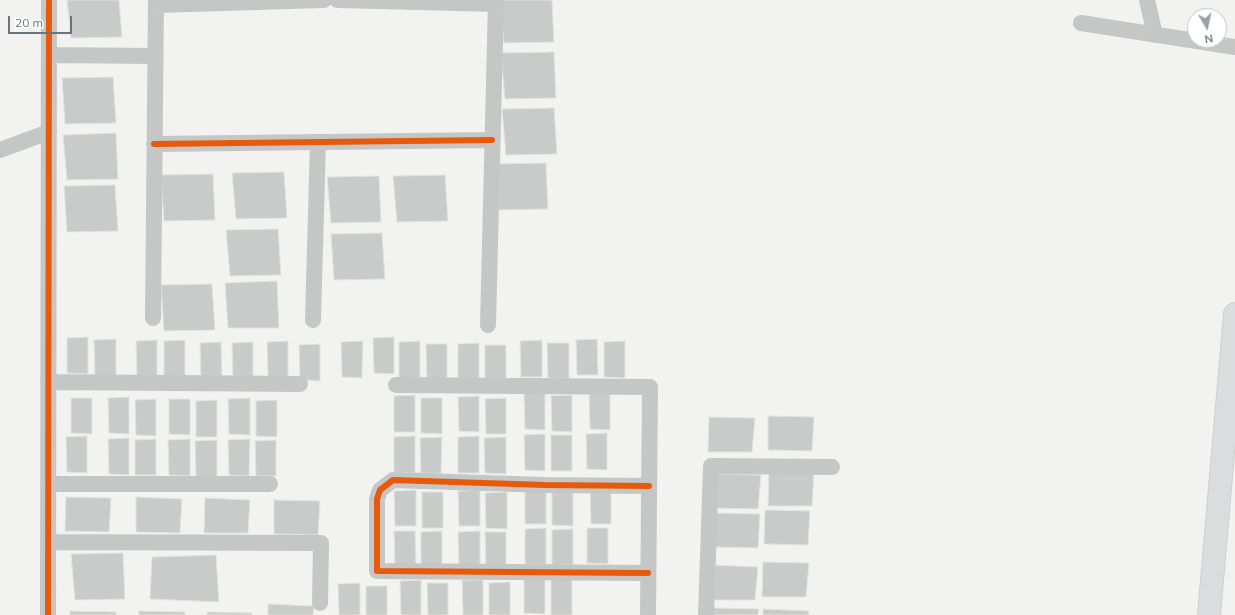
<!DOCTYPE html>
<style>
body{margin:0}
#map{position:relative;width:1235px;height:615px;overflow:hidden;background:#f2f2f1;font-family:Mulish,sans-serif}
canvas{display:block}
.north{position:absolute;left:1187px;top:8px;width:40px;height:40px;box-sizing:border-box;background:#fff;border:1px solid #c2c8cb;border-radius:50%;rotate:171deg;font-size:11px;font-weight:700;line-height:16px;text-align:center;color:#66757e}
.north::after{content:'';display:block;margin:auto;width:14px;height:18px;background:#97a1a6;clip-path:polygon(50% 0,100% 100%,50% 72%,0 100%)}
.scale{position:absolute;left:8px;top:16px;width:64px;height:18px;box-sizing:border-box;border:2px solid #66757e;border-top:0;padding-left:5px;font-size:12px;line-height:14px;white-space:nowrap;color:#66757e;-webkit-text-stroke:3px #fff;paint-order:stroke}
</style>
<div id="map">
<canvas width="1235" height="615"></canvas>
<div class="north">N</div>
<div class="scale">20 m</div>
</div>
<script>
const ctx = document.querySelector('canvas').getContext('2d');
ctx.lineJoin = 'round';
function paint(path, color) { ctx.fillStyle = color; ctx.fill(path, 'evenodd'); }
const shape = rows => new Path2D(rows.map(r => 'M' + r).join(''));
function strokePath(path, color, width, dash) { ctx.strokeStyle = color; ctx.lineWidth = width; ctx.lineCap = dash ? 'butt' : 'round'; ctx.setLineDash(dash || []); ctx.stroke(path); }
const building = shape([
 [67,0,119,0,122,37,71,38,67,0],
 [500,0,552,0,554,42,504,43,500,0],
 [554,52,556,98,505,99,501,53,554,52],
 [113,77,116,123,65,124,62,78,113,77],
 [554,108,557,154,506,155,502,109,554,108],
 [116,133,118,179,67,180,63,135,116,133],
 [546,163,548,209,498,210,494,164,546,163],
 [284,172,287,218,236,219,232,173,284,172],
 [213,174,215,220,164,221,161,175,213,174],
 [445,175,448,221,397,222,393,176,445,175],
 [379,176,381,222,331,223,327,177,379,176],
 [115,185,118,231,67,232,64,186,115,185],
 [278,229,281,275,230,276,226,230,278,229],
 [382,233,385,279,334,280,331,234,382,233],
 [277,281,279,328,228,328,225,283,277,281],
 [212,284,215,330,164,331,161,285,212,284],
 [88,337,88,374,67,373,67,338,88,337],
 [394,337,394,374,374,373,373,338,394,337],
 [116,339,116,376,95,375,94,340,116,339],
 [597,339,598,375,577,375,576,340,597,339],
 [157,340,157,377,137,376,136,341,157,340],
 [185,340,185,376,164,376,164,341,185,340],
 [542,340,542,377,521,377,520,341,542,340],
 [288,341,288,377,268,377,267,342,288,341],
 [363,341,362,378,342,377,341,342,363,341],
 [420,341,420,378,399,378,399,342,420,341],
 [625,341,625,378,604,377,604,342,625,341],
 [221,342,222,379,201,379,200,343,221,342],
 [253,342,253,378,233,378,232,343,253,342],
 [479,343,479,379,458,379,458,344,479,343],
 [547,343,569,343,569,379,548,378,547,343],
 [320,344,320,381,300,380,299,345,320,344],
 [426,344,447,344,447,380,427,380,426,344],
 [485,345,506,345,506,381,485,381,485,345],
 [545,393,545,430,525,429,524,394,545,393],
 [610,393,610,430,590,429,589,394,610,393],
 [415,395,415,432,394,432,394,396,415,395],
 [572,395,572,432,552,431,551,396,572,395],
 [479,396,479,432,459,431,458,397,479,396],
 [129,397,129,434,109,433,108,398,129,397],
 [71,398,92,398,92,434,71,433,71,398],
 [250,398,250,435,229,434,228,399,250,398],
 [421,398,442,398,442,434,421,433,421,398],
 [506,398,506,434,486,434,485,399,506,398],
 [156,399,156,436,136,435,135,400,156,399],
 [169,399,190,399,190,435,169,434,169,399],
 [217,400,217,437,196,437,196,401,217,400],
 [277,400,277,437,256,436,256,401,277,400],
 [768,416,814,417,812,451,768,450,768,416],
 [709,417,755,418,752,452,708,452,709,417],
 [607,433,607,470,587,469,586,434,607,433],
 [545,434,545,471,525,470,524,435,545,434],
 [551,435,572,435,572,471,551,471,551,435],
 [87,436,87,473,67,472,66,437,87,436],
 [415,436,415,473,394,472,394,437,415,436],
 [479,436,479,473,458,473,458,437,479,436],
 [442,437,441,474,421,473,420,438,442,437],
 [506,437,506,474,485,473,484,438,506,437],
 [129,438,129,475,109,474,108,439,129,438],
 [156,439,156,475,135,475,135,440,156,439],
 [190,439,190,476,169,475,168,440,190,439],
 [250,439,249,476,229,475,228,440,250,439],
 [217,440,217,477,196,476,195,441,217,440],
 [276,440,276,476,256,476,255,441,276,440],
 [769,471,814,472,812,506,768,506,769,471],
 [715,474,761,475,758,509,714,508,715,474],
 [546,487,546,524,525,524,525,488,546,487],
 [611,487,611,524,591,524,590,488,611,487],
 [416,490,416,526,395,526,394,491,416,490],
 [480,490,480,526,459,526,458,491,480,490],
 [552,490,573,490,573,526,552,525,552,490],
 [422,492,443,492,443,528,422,528,422,492],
 [507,492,507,529,486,528,485,493,507,492],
 [66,497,111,498,109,532,65,531,66,497],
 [136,497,182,499,180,533,136,532,136,497],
 [205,498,250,500,248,533,204,533,205,498],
 [274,500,320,501,318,535,274,534,274,500],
 [765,510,810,511,808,545,764,544,765,510],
 [715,513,760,514,758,548,714,547,715,513],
 [546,528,546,565,525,564,525,529,546,528],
 [587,528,608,528,608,564,587,563,587,528],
 [573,529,573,565,552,565,552,530,573,529],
 [394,531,415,531,416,567,395,566,394,531],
 [442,531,442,568,421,567,421,532,442,531],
 [480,531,480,567,459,567,458,532,480,531],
 [485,532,506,532,506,568,486,567,485,532],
 [123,553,125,599,75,600,71,554,123,553],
 [216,555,219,602,150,599,152,557,216,555],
 [763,562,809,563,806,597,762,597,763,562],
 [712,565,758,567,755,600,711,600,712,565],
 [545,578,545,614,524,613,524,579,545,578],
 [572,579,572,615,551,615,551,580,572,579],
 [421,580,421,615,401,615,400,581,421,580],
 [462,580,483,580,483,615,463,615,462,580],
 [510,582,510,615,489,615,489,583,510,582],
 [360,583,360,615,339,615,338,584,360,583],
 [427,583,448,583,448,615,428,615,427,583],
 [366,586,387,586,387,615,366,615,366,586],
 [268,604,314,606,313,615,268,615,268,604],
 [713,608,759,609,758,615,713,615,713,608],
 [763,609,809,611,808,615,763,615,763,609],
 [70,611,116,612,116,615,70,615,70,611],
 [139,611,185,612,185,615,139,615,139,611],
 [207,612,252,613,252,615,207,615,207,612]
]);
paint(building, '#c9caca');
strokePath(building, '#e2e2e1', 1);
const secondary = shape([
 [1209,615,1235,314]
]);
strokePath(secondary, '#cecfcf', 24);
strokePath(shape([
 [337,0,496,4],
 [1147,0,1155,35],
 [156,5,324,0],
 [1081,23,1235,47],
 [49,55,155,56],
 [154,144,492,140],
 [0,150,49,132],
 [153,318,156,0],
 [313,320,318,142],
 [488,325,496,0],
 [48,382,300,384],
 [396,385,650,387,648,615],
 [48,484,270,484],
 [48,542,321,543,320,603],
 [648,573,377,571,377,499,380,490,393,480,545,485,649,486],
 [48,615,49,0],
 [706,615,711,466,832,467]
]), '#c5c7c7', 16);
strokePath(secondary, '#dbdcdd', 22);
strokePath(shape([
 [154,144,492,140],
 [648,573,377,571,377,499,380,490,393,480,545,485,649,486],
 [48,615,49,0]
]), '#e8590c', 6);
</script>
